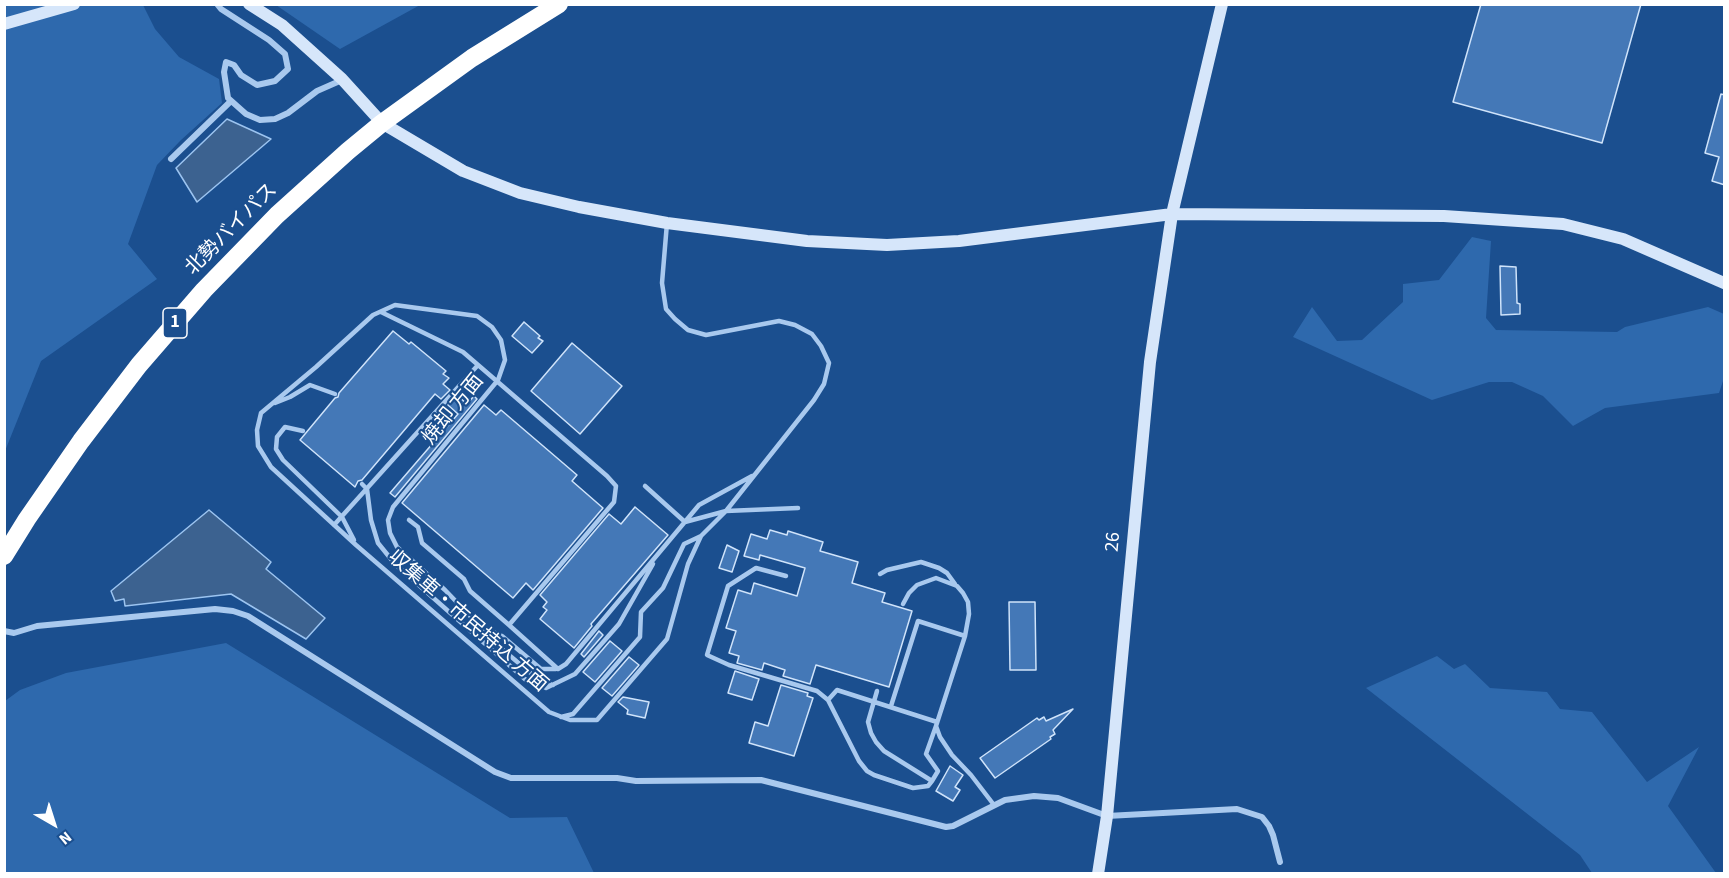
<!DOCTYPE html>
<meta charset="utf-8">
<style>
body{margin:0}
#map{position:relative;width:1729px;height:878px;overflow:hidden;background:#1b4f8f;font-family:"Source Sans 3",sans-serif}
canvas{display:block}
.frame{position:absolute;inset:0;border:6px solid #fff;pointer-events:none}
.north{position:absolute;left:24px;top:794px;width:60px;height:60px;-webkit-text-stroke:4px #1b4f8f;paint-order:stroke;rotate:141deg;font-size:16px;font-weight:700;line-height:24px;text-align:center;color:#fff}
.north::after{content:'';display:block;margin:auto;width:21px;height:27px;background:#fff;clip-path:polygon(50% 0,100% 100%,50% 72%,0 100%)}
</style>
<div id="map">
<canvas width="1729" height="878"></canvas>
<div class="frame"></div>
<div class="north">N</div>
</div>
<script>
const ctx = document.querySelector('canvas').getContext('2d');
ctx.lineJoin = 'round';
function paint(path, color) { ctx.fillStyle = color; ctx.fill(path, 'evenodd'); }
const shape = rows => new Path2D(rows.map(r => 'M' + r).join(''));
function strokePath(path, color, width, dash) { ctx.strokeStyle = color; ctx.lineWidth = width; ctx.lineCap = dash ? 'butt' : 'round'; ctx.setLineDash(dash || []); ctx.stroke(path); }
function drawText(font, color, halo, rows, align = 'center') {
  ctx.font = font + ' "Source Sans 3","Noto Sans JP",sans-serif'; ctx.lineWidth = 4.5; ctx.setLineDash([]); ctx.textBaseline = 'middle'; ctx.strokeStyle = halo; ctx.fillStyle = color; for (const [text, x, y, turn = 0] of rows) {
    ctx.save(); ctx.translate(x, y); ctx.rotate((+turn || 0) * Math.PI / 180); ctx.textAlign = isNaN(turn) ? turn : align; if (halo) ctx.strokeText(text, 0, 0); ctx.fillText(text, 0, 0); ctx.restore();
  }
}
paint(shape([
 [5,5,143,5,155,29,179,57,219,79,222,103,181,140,157,165,128,244,157,279,41,361,5,451],
 [276,5,420,5,340,49],
 [1472,237,1491,241,1486,318,1496,330,1617,332,1625,327,1708,307,1724,314,1724,378,1719,393,1605,408,1573,426,1543,396,1512,382,1489,382,1432,400,1293,337,1312,307,1337,341,1362,340,1403,302,1403,284,1439,280],
 [226,643,510,818,567,817,594,873,5,873,5,701,20,690,66,673],
 [1437,656,1454,669,1465,664,1490,688,1547,692,1560,709,1592,712,1647,782,1699,747,1668,806,1716,873,1592,873,1580,855,1366,688]
]), '#2e69ad');
const water = shape([
 [227,119,271,139,197,202,176,168,227,119],
 [209,510,271,562,266,569,325,618,306,639,231,594,125,606,124,599,115,601,111,591,209,510]
]);
paint(water, '#3c6290');
strokePath(water, '#9cc4f0', 1.5);
const building = shape([
 [1481,4,1641,4,1602,143,1453,102,1481,4],
 [1721,94,1725,95,1725,185,1712,181,1719,157,1705,153,1721,94],
 [1500,266,1516,267,1517,303,1520,304,1520,314,1501,315,1500,266],
 [524,322,540,336,538,338,543,341,532,353,512,336,524,322],
 [393,331,409,344,411,342,446,371,443,374,449,378,443,384,450,390,441,399,435,394,362,480,358,481,355,487,300,440,335,398,338,397,339,393,393,331],
 [572,343,622,386,580,434,531,391,572,343],
 [457,395,467,404,474,396,477,399,395,497,390,493,458,414,448,405,457,395],
 [484,405,496,415,501,410,577,475,572,481,603,508,533,590,526,583,513,598,402,503,484,405],
 [635,507,668,535,591,624,592,626,574,648,540,619,547,610,543,607,547,602,540,595,609,514,621,524,635,507],
 [770,530,787,535,788,531,823,542,820,551,858,562,852,583,885,593,882,602,912,611,889,687,816,665,810,684,783,676,785,670,764,663,762,670,737,663,739,656,729,653,736,631,726,628,738,590,751,594,754,583,797,596,805,568,760,555,759,560,744,556,751,534,767,539,770,530],
 [727,545,739,551,732,572,719,568,727,545],
 [1009,602,1035,602,1036,670,1010,670,1009,602],
 [599,631,603,635,584,657,581,654,599,631],
 [610,641,622,651,595,682,583,672,610,641],
 [629,657,639,665,612,696,602,688,629,657],
 [735,671,759,679,752,700,728,693,735,671],
 [781,685,808,693,807,696,813,698,794,756,749,743,755,722,768,726,781,685],
 [623,697,649,702,645,718,627,714,628,710,618,702,623,697],
 [1073,709,1053,730,1055,734,1050,737,1051,739,995,778,980,758,1037,718,1039,720,1044,717,1046,721,1073,709],
 [950,766,963,775,955,787,960,790,953,801,936,791,950,766]
]);
paint(building, '#4478b7');
strokePath(building, '#cfe3fa', 1.5);
strokePath(shape([
 [381,312,463,352,607,476,616,486,614,502,509,625,558,669,566,664,699,505,752,476],
 [275,403,290,397,310,385,335,394],
 [303,431,285,427,277,437,276,449,283,460,342,517,354,540],
 [362,484,367,489,371,520,378,543,395,564,526,680,546,688,575,674,619,624,653,564],
 [645,486,685,522,726,511,798,508],
 [409,520,418,527,422,543,464,579,470,591,509,625],
 [334,525,478,365],
 [880,574,887,570,921,562,939,568,947,573,955,584],
 [786,576,756,568,728,586,707,655,729,665,817,691,828,700,859,761,867,771,874,775,913,788,928,786,932,781],
 [903,604,909,593,917,585,936,578,957,586,963,593,968,602,969,614,965,636,936,726,940,737,952,755,971,775,994,805],
 [480,626,502,636,541,669,556,669],
 [553,685,539,680,503,650,445,590,397,547,390,533,388,520,393,507,498,380,505,360,501,340,492,327,477,316,395,305,373,315,316,367,261,413,257,430,258,446,271,467,356,545,549,712,570,720,597,720,667,639,688,564,701,536,726,511,814,400,824,384,829,363,821,346,812,334,795,325,779,321,706,335,688,330,675,319,666,309,662,283,667,223],
 [877,691,868,722,871,733,876,742,884,751,932,781,938,771,926,754,936,726],
 [828,700,837,690,937,722],
 [891,706,918,621,965,636],
 [561,717,573,714,640,637,641,612,663,588,684,544,701,536]
]), '#a9c9ee', 4.5);
strokePath(shape([
 [217,4,221,9,269,40,285,54,288,69,275,81,257,85,241,75,234,65,226,62,224,72,228,98,246,114,260,120,275,119,288,113,317,91,342,80],
 [171,159,231,101],
 [4,631,14,633,37,626,215,609,233,611,248,616,495,772,511,778,617,778,636,781,761,780,946,827,953,826,1005,800,1034,796,1058,798,1107,816,1237,809,1262,817,1269,826,1273,835,1280,862]
]), '#a9c9ee', 6);
strokePath(shape([
 [249,4,282,25,342,79,382,123,463,171,520,193,579,207,667,223,807,241,887,245,959,241,1172,214,1222,4],
 [4,24,74,4],
 [1098,874,1107,816,1150,362,1172,214,1444,216,1563,224,1623,239,1724,283]
]), '#d6e6fa', 12);
strokePath(shape([
 [4,556,27,519,81,441,139,365,204,290,277,215,348,151,382,123,472,58,559,4]
]), '#fff', 18);
for (const [x, y, w] of [
 [175,323,24]
]) { const box = new Path2D(); box.roundRect(x - w / 2, y - 15, w, 30, 4.5); ctx.fillStyle = '#1b4f8f'; ctx.fill(box); strokePath(box, '#fff', 1.5); }
drawText('bold 18px', '#fff', null, [
 ["1",175,323]
]);
drawText('20px', '#fff', '#1b4f8f', [
 ["北勢バイパス",232,230,-45],
 ["焼却 方面",454,410,-51],
 ["26",1114,542,-85],
 ["収集車・市民持込 方面",467,622,41]
]);
</script>
